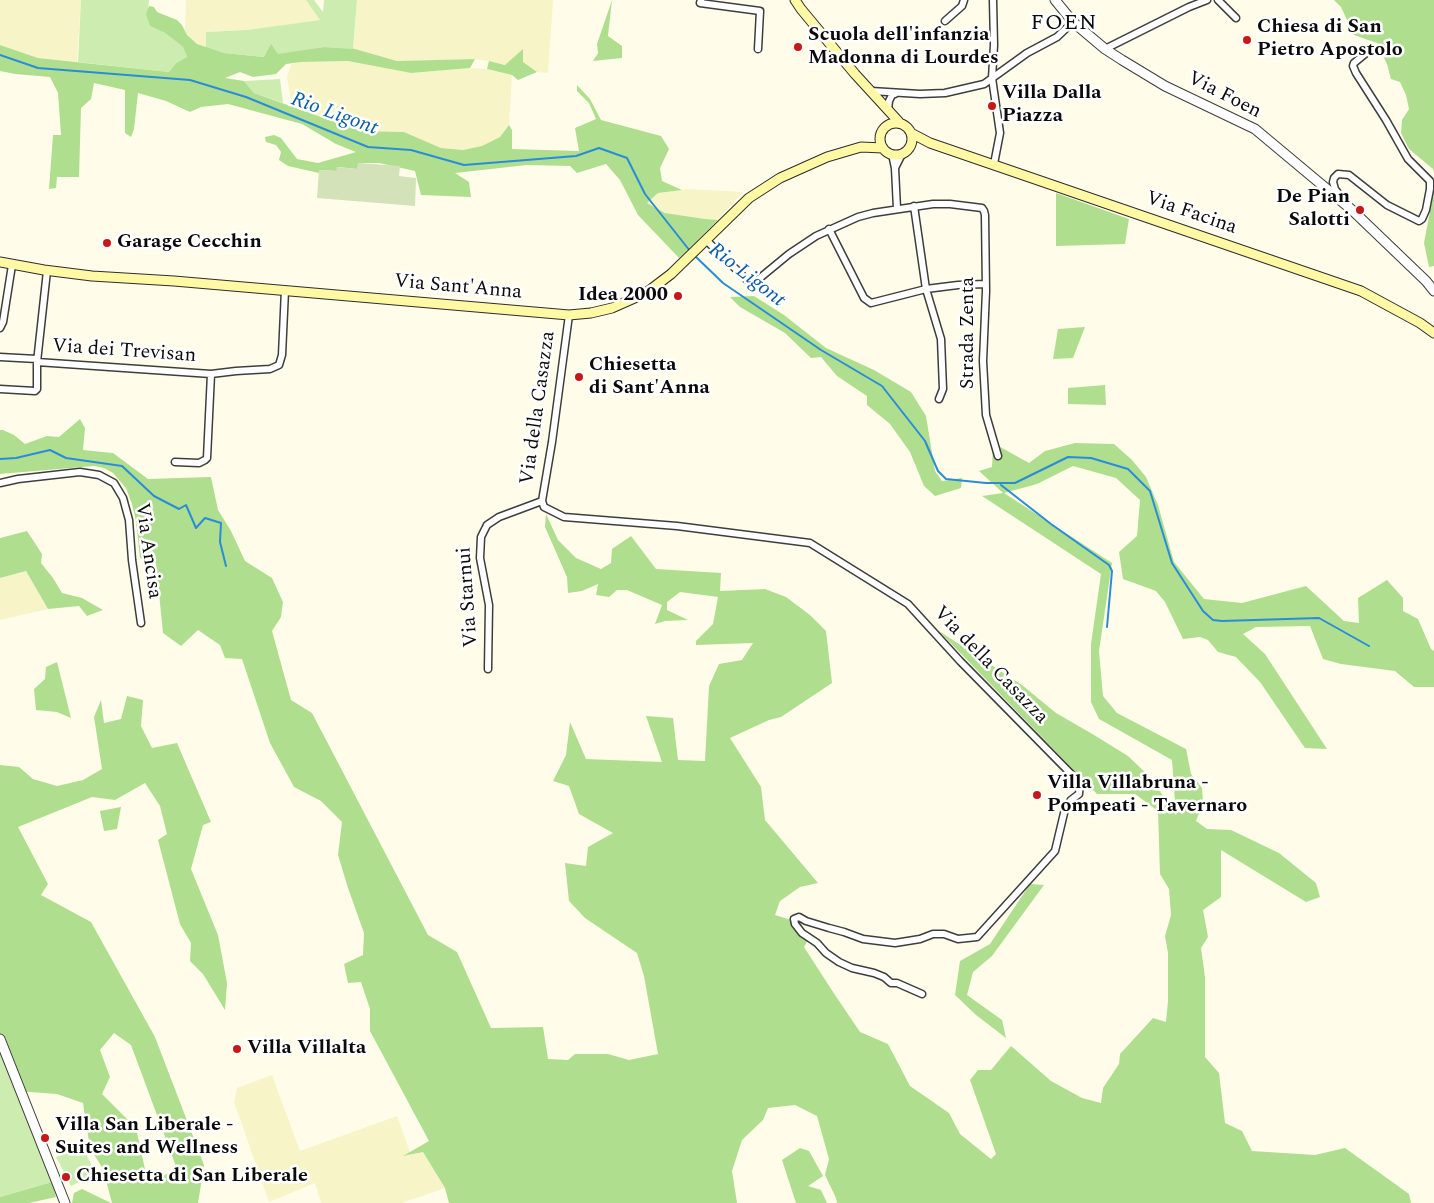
<!DOCTYPE html>
<style>
body{margin:0}
canvas{display:block;background:#fffcea}
</style>
<canvas width="1434" height="1203"></canvas>
<script>
const ctx = document.querySelector('canvas').getContext('2d');
ctx.lineJoin = 'round';
function paint(path, color) { ctx.fillStyle = color; ctx.fill(path, 'evenodd'); }
const shape = rows => new Path2D(rows.map(r => 'M' + r).join(''));
function strokePath(path, color, width, dash) { ctx.strokeStyle = color; ctx.lineWidth = width; ctx.lineCap = dash ? 'butt' : 'round'; ctx.setLineDash(dash || []); ctx.stroke(path); }
function drawText(font, color, halo, rows, align = 'center') {
  ctx.font = font + ' Spectral,serif'; ctx.lineWidth = 5; ctx.setLineDash([]); ctx.textBaseline = 'middle'; ctx.strokeStyle = halo; ctx.fillStyle = color; for (const [text, x, y, turn = 0] of rows) {
    ctx.save(); ctx.translate(x, y); ctx.rotate((+turn || 0) * Math.PI / 180); ctx.textAlign = isNaN(turn) ? turn : align; if (halo) ctx.strokeText(text, 0, 0); ctx.fillText(text, 0, 0); ctx.restore();
  }
}
paint(shape([
 [0,0,81,0,77,62,38,58,0,45],
 [186,0,306,0,321,20,247,30,206,32,206,48,197,44,185,34],
 [357,0,553,0,548,73,536,72,489,61,475,59,397,61,353,49],
 [348,61,411,73,470,68,487,69,512,75,509,125,500,137,482,146,463,150,441,148,404,132,360,131,292,107,287,77,291,64,301,62],
 [688,189,743,192,718,220,705,219,665,213,647,203,658,193],
 [26,571,48,609,0,620,0,578],
 [272,1075,300,1151,397,1116,410,1152,406,1156,423,1152,445,1188,402,1203,321,1203,315,1183,269,1202,234,1102,237,1088]
]), '#f7f5c7');
paint(shape([
 [81,0,149,0,148,10,150,26,165,33,183,47,187,57,176,63,169,72,78,62],
 [306,0,314,0,323,12,324,0,357,0,353,49,324,47,265,57,224,53,206,48,206,32,247,30,320,20],
 [280,79,283,103,254,93,244,81],
 [0,1055,55,1175,52,1182,0,1197],
 [81,1144,96,1174,71,1186,68,1180,71,1178,69,1173,65,1174,56,1157]
]), '#cdedb0');
paint(shape([
 [612,0,608,36,622,46,622,58,593,61,598,53,597,44],
 [1334,0,1434,0,1434,173,1433,169,1409,149,1401,133,1402,120,1409,109,1406,95,1400,82,1391,79,1387,64,1377,43,1354,35,1341,7],
 [149,6,154,7,157,12,177,20,182,25,187,35,197,44,224,53,264,57,271,44,278,54,324,47,355,49,397,61,475,59,470,68,411,73,348,61,301,62,286,64,276,74,253,77,240,72,225,78,244,81,254,93,360,131,404,132,441,148,463,150,482,146,500,137,509,125,512,130,512,149,579,151,575,128,596,119,589,103,577,91,577,85,590,99,601,120,661,136,669,149,660,168,662,181,682,190,658,193,647,203,665,213,705,219,718,220,679,258,638,215,620,180,606,164,577,173,570,166,527,165,455,173,469,182,471,197,421,195,415,171,379,163,359,163,357,169,337,167,337,171,319,170,319,173,288,166,279,160,281,152,276,145,266,142,265,137,274,135,281,138,297,159,318,163,356,152,336,144,302,124,228,104,201,107,190,112,166,101,138,93,134,129,131,137,125,133,125,90,94,83,91,99,81,108,79,177,57,177,56,188,49,189,53,135,61,135,58,93,50,77,15,74,0,71,0,45,38,58,169,72,176,63,187,57,183,47,165,33,150,26,146,14],
 [523,49,523,62,537,72,518,80,512,75,487,69,489,61,505,65],
 [1434,190,1434,266,1429,267,1424,243],
 [1056,193,1129,219,1125,244,1056,246],
 [754,296,784,315,826,348,874,370,911,392,926,416,935,471,942,481,962,478,961,488,935,496,924,486,910,452,890,424,867,405,867,396,837,376,821,357,811,358,785,333,740,307,730,297],
 [1085,327,1073,358,1053,359,1058,329],
 [1105,385,1106,405,1068,404,1068,388],
 [80,419,85,428,83,450,113,453,148,479,211,477,218,510,231,531,245,561,272,578,283,602,281,617,272,631,291,700,312,713,428,935,457,952,491,1028,543,1027,548,1059,568,1060,575,1054,608,1054,629,1060,658,1054,644,976,637,953,585,918,569,901,565,863,586,866,588,847,613,833,579,814,569,786,553,781,566,755,570,722,586,759,662,762,646,716,673,718,678,760,705,761,709,686,719,664,742,660,753,643,696,645,696,641,713,624,718,597,680,592,667,602,667,610,688,620,665,621,655,624,662,605,627,590,617,590,609,597,596,595,598,584,582,591,568,593,567,577,545,527,546,514,558,540,576,558,601,569,611,563,612,549,631,536,656,569,721,573,720,591,765,589,786,597,810,615,826,631,832,683,781,717,769,720,730,738,761,787,765,820,818,883,800,887,780,901,775,915,801,923,809,938,804,947,835,995,860,1032,888,1044,910,1086,949,1113,960,1134,991,1159,996,1154,970,1080,978,1070,991,1070,1011,1046,1051,1081,1082,1098,1101,1103,1103,1088,1119,1064,1120,1054,1153,1018,1166,1022,1168,1001,1168,953,1165,936,1171,915,1169,889,1160,874,1158,811,1135,794,1097,794,939,631,1022,685,1056,713,1094,735,1128,756,1151,778,1176,815,1172,760,1099,719,1091,702,1091,644,1101,574,982,496,1003,493,979,471,992,467,993,443,1029,463,1045,451,1075,443,1114,444,1132,460,1146,477,1158,505,1174,562,1204,599,1242,603,1306,586,1344,621,1359,623,1358,598,1387,580,1403,598,1403,611,1418,619,1431,649,1434,651,1434,687,1414,687,1395,671,1341,664,1323,659,1310,626,1256,627,1243,634,1265,654,1327,749,1305,748,1260,682,1236,657,1218,652,1208,640,1200,637,1183,639,1165,602,1156,591,1123,579,1119,552,1137,536,1140,500,1116,478,1073,466,1037,484,1004,493,1112,563,1099,651,1103,696,1117,713,1186,749,1191,774,1202,788,1203,803,1196,821,1207,829,1231,830,1279,853,1316,883,1320,897,1306,902,1221,850,1221,897,1203,910,1208,937,1201,948,1205,977,1205,1057,1219,1073,1225,1123,1242,1131,1252,1151,1315,1155,1345,1148,1409,1194,1411,1203,837,1203,836,1198,825,1175,829,1159,817,1116,795,1105,768,1108,763,1120,742,1140,732,1171,737,1203,449,1203,445,1188,423,1152,403,1156,429,1141,370,1031,370,1009,361,982,348,983,344,964,363,955,364,933,348,888,338,855,342,822,321,801,294,787,270,743,242,659,225,658,220,645,198,630,181,646,163,633,156,563,140,558,136,521,132,504,126,488,113,473,104,468,94,466,0,474,0,430,3,430,14,435,25,444,47,436,59,437],
 [27,531,42,554,41,563,53,578,62,593,82,598,103,610,87,616,79,606,48,609,26,571,0,578,0,538],
 [57,662,71,718,57,712,36,710,34,689,45,679,46,667],
 [127,696,143,700,141,726,152,748,177,743,211,822,203,825,191,869,218,935,227,983,225,1010,203,974,190,961,191,943,180,924,158,840,167,834,160,806,145,783,115,800,92,797,18,827,48,884,41,895,91,922,155,1037,204,1165,198,1203,112,1203,103,1169,90,1148,83,1103,57,1094,16,1091,0,1055,0,765,19,767,33,779,57,786,83,780,102,769,94,717,101,700,104,723,121,719],
 [114,1033,131,1045,177,1169,148,1183,136,1128,102,1094,110,1077,100,1050],
 [121,807,117,829,104,831,100,811],
 [1030,884,1044,885,992,956,973,972,967,995,1002,1020,1006,1038,976,1015,955,995,960,961,990,944],
 [800,1148,809,1151,823,1176,808,1186,821,1190,827,1203,796,1203,782,1160],
 [52,1182,56,1197,29,1203,0,1203,0,1197],
 [82,1189,111,1203,72,1203,74,1193]
]), '#afdf8e');
paint(shape([
 [358,163,400,166,399,176,416,178,415,206,317,198,319,170,336,171,337,167,357,169]
]), '#d3e2b9');
strokePath(shape([
 [0,55,38,68,190,80,246,97,368,147,411,150,464,165,576,156,599,148,627,158,645,194,690,251],
 [695,256,723,283,821,350,882,386,925,441,938,471,946,479,986,483,1015,483,1068,457,1091,458,1128,469,1150,491,1172,563,1203,611,1213,620,1222,621,1319,618,1369,646],
 [0,459,16,458,50,450,66,458,122,466,154,496,179,509,186,505,196,528,205,518,221,523,220,542,226,566],
 [1001,485,1051,524,1109,565,1112,571,1107,627]
]), '#2a8cd9', 2);
const minor = shape([
 [701,0,700,3,760,11,758,49],
 [993,0,994,45,992,78,1000,133,994,164],
 [1218,0,1236,18],
 [945,21,962,6,964,0],
 [1105,49,1189,7,1207,0],
 [871,91,920,94,945,93,984,84,1027,53,1057,37,1073,22],
 [888,110,889,101,892,95,895,94],
 [892,154,895,168,897,209],
 [895,168,902,154],
 [1343,199,1335,189,1333,182,1334,178,1338,174,1349,175,1387,205,1419,221,1422,219,1426,210,1430,189,1430,181,1408,159,1386,120,1356,73,1353,66,1354,63,1365,54,1365,50],
 [914,206,926,289,941,339,943,389,939,399],
 [829,229,864,298,871,303,926,289,958,285,986,284],
 [706,240,746,279,751,282,755,282,789,254,816,236,858,217,873,213,933,204,950,204,982,208,984,211,985,215,986,291,983,361,986,415,998,456],
 [47,271,37,362,211,374,236,371,270,369,279,365,282,355,285,290],
 [569,315,552,442,542,501,544,507,564,517,677,526,810,543,908,604,960,661,1080,783,1079,794,1071,800,1065,809,1055,851,977,937,958,939,944,934,933,934,920,939,895,943,863,939,844,932,829,928,806,921,799,917,794,919,795,924,802,933,817,943,826,953,839,962,852,968,874,973,884,977,891,983,897,983,922,994],
 [0,328,3,322,12,265],
 [0,357,37,359],
 [0,389,35,391,37,389,37,362],
 [175,462,199,463,205,460,207,458,211,374],
 [0,483,18,479,80,472,99,475,114,483,123,498,129,520,132,560,141,623],
 [488,669,489,605,480,558,481,537,487,525,499,517,542,501]
]);
const tertiary = shape([
 [1055,0,1073,22,1105,49,1122,60,1165,86,1255,129,1352,210,1426,281,1434,291],
 [0,1039,65,1203]
]);
const secondary = shape([
 [795,0,801,9,855,74,899,122],
 '880 139a16 16 0 1 1 32 0a16 16 0 1 1-32 0Z',
 [911,133,930,143,1361,291,1420,323,1434,333],
 [0,262,44,270,92,276,174,281,569,315,591,313,612,308,646,293,671,274,749,198,780,178,827,157,861,147,883,148]
]);
strokePath(minor, '#3e3e3e', 9);
strokePath(tertiary, '#3e3e3e', 11);
strokePath(secondary, '#2d2d2d', 11);
strokePath(minor, '#fff', 6);
strokePath(tertiary, '#fff', 9);
strokePath(secondary, '#fff9a5', 9);
for (const [x, y, r, color] of [
 [1247,40,5,"#c61819"],
 [798,47,5,"#c61819"],
 [992,106,5,"#c61819"],
 [1360,210,5,"#c61819"],
 [107,243,5,"#c61819"],
 [678,296,5,"#c61819"],
 [579,377,5,"#c61819"],
 [1037,795,5,"#c61819"],
 [237,1049,5,"#c61819"],
 [45,1138,5,"#c61819"],
 [66,1177,5,"#c61819"]
]) { const dot = new Path2D(); dot.arc(x, y, r, 0, 2 * Math.PI); ctx.fillStyle = color; ctx.fill(dot); strokePath(dot, '#fff', 2); }
drawText('bold 20px', '#0b0b0b', '#fff', [
 ["Chiesa di San",1257,28],
 ["Pietro Apostolo",1257,51],
 ["Scuola dell'infanzia",808,36],
 ["Madonna di Lourdes",808,59],
 ["Villa Dalla",1002,94],
 ["Piazza",1002,117],
 ["De Pian",1350,198,"right"],
 ["Salotti",1350,221,"right"],
 ["Garage Cecchin",117,243],
 ["Idea 2000",668,296,"right"],
 ["Chiesetta",589,366],
 ["di Sant'Anna",589,389],
 ["Villa Villabruna -",1047,784],
 ["Pompeati - Tavernaro",1047,807],
 ["Villa Villalta",247,1049],
 ["Villa San Liberale -",55,1126],
 ["Suites and Wellness",55,1149],
 ["Chiesetta di San Liberale",76,1177]
], 'left');
drawText('20px', '#0b0b0b', '#fff', [
 ["Via Foen",1224,96,27],
 ["Via Facina",1191,214,19],
 ["Via Sant'Anna",458,288,5],
 ["Strada Zenta",969,333,-90],
 ["Via dei Trevisan",124,352,4],
 ["Via della Casazza",539,408,-82],
 ["Via Ancisa",147,551,82],
 ["Via Starnui",469,597,-94],
 ["Via della Casazza",990,666,46]
]);
drawText('italic 21px', '#0b5ca7', '#fff', [
 ["Rio Ligont",334,115,20],
 ["Rio Ligont",746,276,38]
]);
ctx.letterSpacing = '1px';
drawText('22px', '#0b0b0b', '#fff', [
 ["FOEN",1064,25]
]);
ctx.letterSpacing = '0px';
</script>
